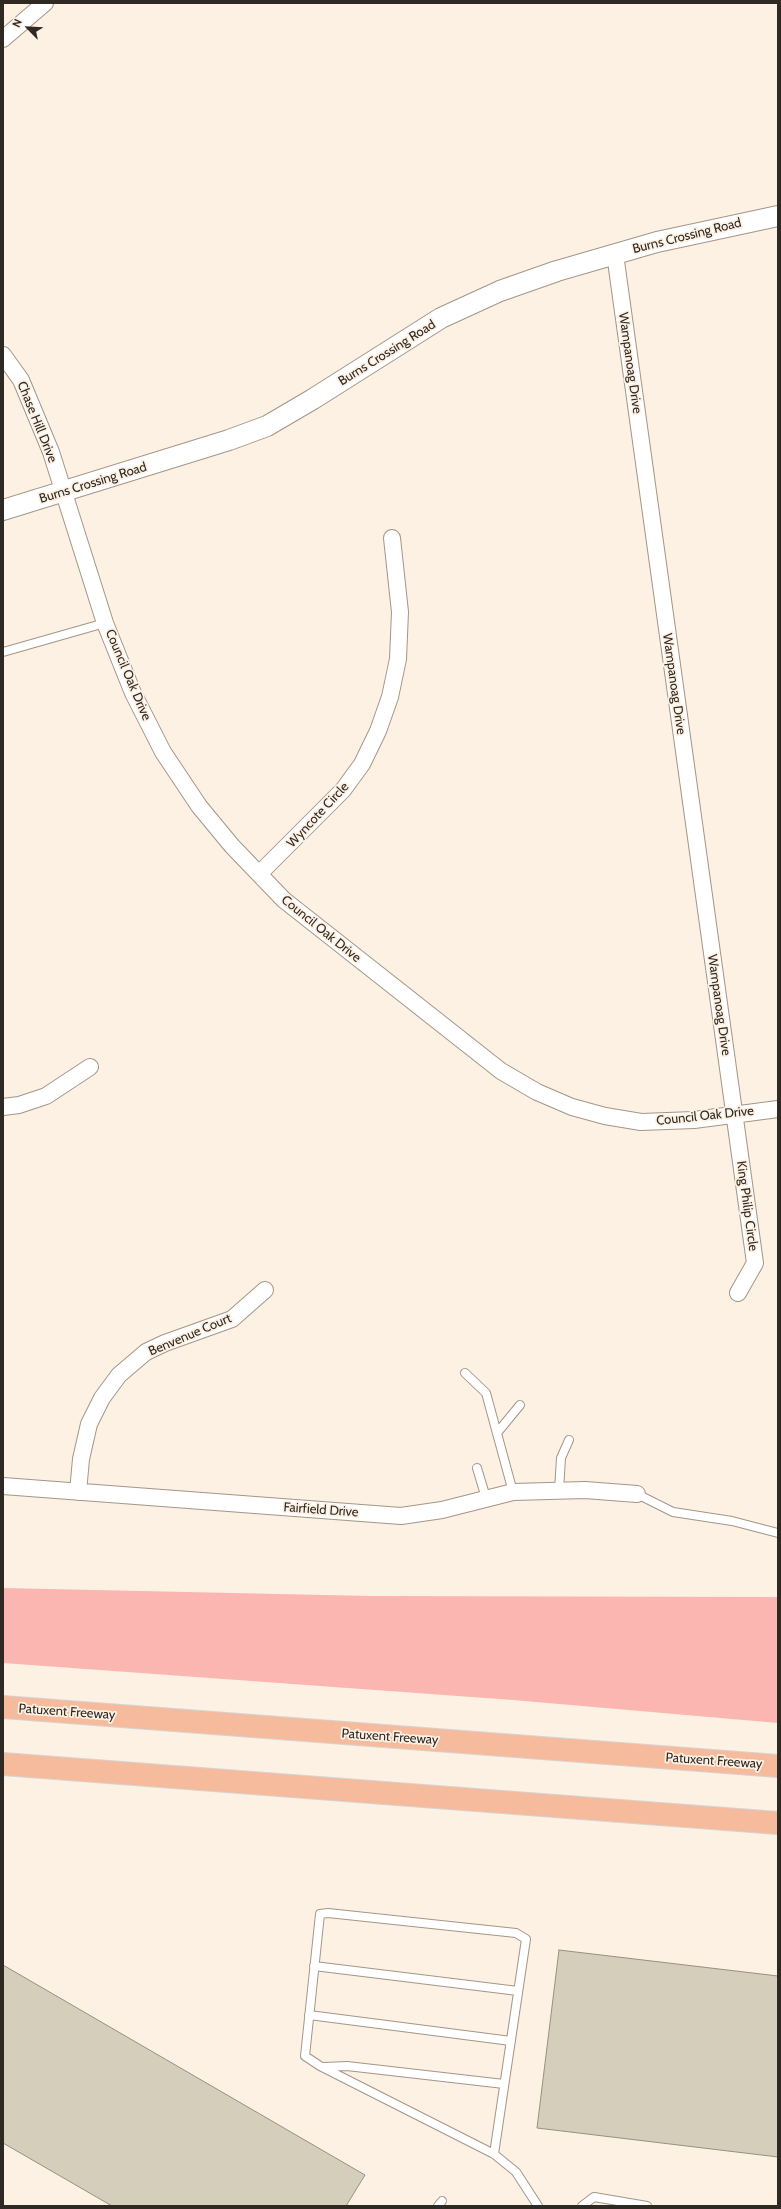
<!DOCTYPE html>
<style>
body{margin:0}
#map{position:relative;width:781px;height:2209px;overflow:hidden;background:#fdf1e4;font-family:Cabin,sans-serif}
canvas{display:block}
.frame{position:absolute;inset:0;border:4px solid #2f2923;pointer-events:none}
.north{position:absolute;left:8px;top:8px;width:40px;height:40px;-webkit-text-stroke:3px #fdf1e4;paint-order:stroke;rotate:294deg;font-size:11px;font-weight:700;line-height:16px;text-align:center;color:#2f2923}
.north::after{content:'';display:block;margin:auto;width:14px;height:18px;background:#2f2923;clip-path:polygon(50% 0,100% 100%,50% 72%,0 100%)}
</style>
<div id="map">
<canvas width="781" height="2209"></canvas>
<div class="frame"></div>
<div class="north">N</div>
</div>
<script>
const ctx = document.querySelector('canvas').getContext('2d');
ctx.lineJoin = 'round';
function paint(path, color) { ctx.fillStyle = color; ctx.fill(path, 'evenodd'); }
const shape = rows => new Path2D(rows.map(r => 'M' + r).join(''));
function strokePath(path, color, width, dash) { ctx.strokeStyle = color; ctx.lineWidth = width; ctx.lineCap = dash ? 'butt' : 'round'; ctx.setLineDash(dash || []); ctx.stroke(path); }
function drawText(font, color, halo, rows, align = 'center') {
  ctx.font = font + ' Cabin,sans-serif'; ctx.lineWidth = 3.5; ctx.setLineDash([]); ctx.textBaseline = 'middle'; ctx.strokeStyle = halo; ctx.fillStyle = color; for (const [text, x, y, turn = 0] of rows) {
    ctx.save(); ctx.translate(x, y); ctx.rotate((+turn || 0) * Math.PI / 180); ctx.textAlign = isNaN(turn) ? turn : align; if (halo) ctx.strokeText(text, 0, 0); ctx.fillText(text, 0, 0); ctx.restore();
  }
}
paint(shape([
 [3,1588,371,1596,778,1597,778,1723,513,1700,3,1663]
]), '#fcb6b2');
const building = shape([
 [559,1950,778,1976,778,2157,537,2128,559,1950],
 [3,1965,365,2175,346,2206,112,2206,3,2143,3,1965]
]);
paint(building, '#d4cebb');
strokePath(building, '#96917e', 1);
const service = shape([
 [3,652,105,623],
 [465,1373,486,1393,513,1492],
 [497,1433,520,1405],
 [477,1468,486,1498],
 [559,1490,561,1458,569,1440],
 [637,1494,673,1512,732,1521,778,1533],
 [314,1966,518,1991],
 [309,2015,511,2041],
 [324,2067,347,2066,504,2084],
 [494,2154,526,1939,516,1933,328,1913,320,1914,305,2056,320,2066,494,2154,516,2172,538,2206],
 [438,2206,442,2201],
 [582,2206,594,2197,647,2206]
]);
const minor = shape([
 [3,39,45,3],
 [615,254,755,1263,738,1293],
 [3,355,21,380,51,452,105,623,133,693,163,752,199,806,232,846,284,900,501,1071,537,1092,572,1107,605,1116,641,1122,694,1120,778,1109],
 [259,874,343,790,362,764,378,731,390,697,398,659,400,612,392,538],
 [3,1107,19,1105,46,1096,90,1067],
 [3,1486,401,1516,442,1510,513,1492,585,1490,637,1494],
 [78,1492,81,1459,89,1424,102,1398,119,1375,146,1352,165,1343,232,1319,265,1290]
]);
const tertiary = shape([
 [3,510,229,440,267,426,313,399,441,318,500,291,557,271,657,242,778,216]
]);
const motorway = shape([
 [3,1707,778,1766],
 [3,1764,778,1823]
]);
strokePath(service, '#a49687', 10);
strokePath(minor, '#a49687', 18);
strokePath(tertiary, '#a49687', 22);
strokePath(motorway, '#d5d4d3', 24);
strokePath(service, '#fff', 8);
strokePath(minor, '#fff', 16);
strokePath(tertiary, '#fff', 20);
strokePath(motorway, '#f6ba9d', 22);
drawText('13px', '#2f2923', '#fdf1e4', [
 ["Burns Crossing Road",687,236,-14],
 ["Burns Crossing Road",387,353,-32],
 ["Wampanoag Drive",630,363,82],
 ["Chase Hill Drive",37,422,68],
 ["Burns Crossing Road",93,483,-17],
 ["Council Oak Drive",128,675,67],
 ["Wampanoag Drive",674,684,82],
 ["Wyncote Circle",318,815,-47],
 ["Council Oak Drive",321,929,39],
 ["Wampanoag Drive",719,1005,82],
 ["Council Oak Drive",705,1116,-6],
 ["King Philip Circle",747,1206,82],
 ["Benvenue Court",190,1335,-23],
 ["Fairfield Drive",321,1510,4],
 ["Patuxent Freeway",67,1712,4],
 ["Patuxent Freeway",390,1737,4],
 ["Patuxent Freeway",714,1761,4]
]);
</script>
